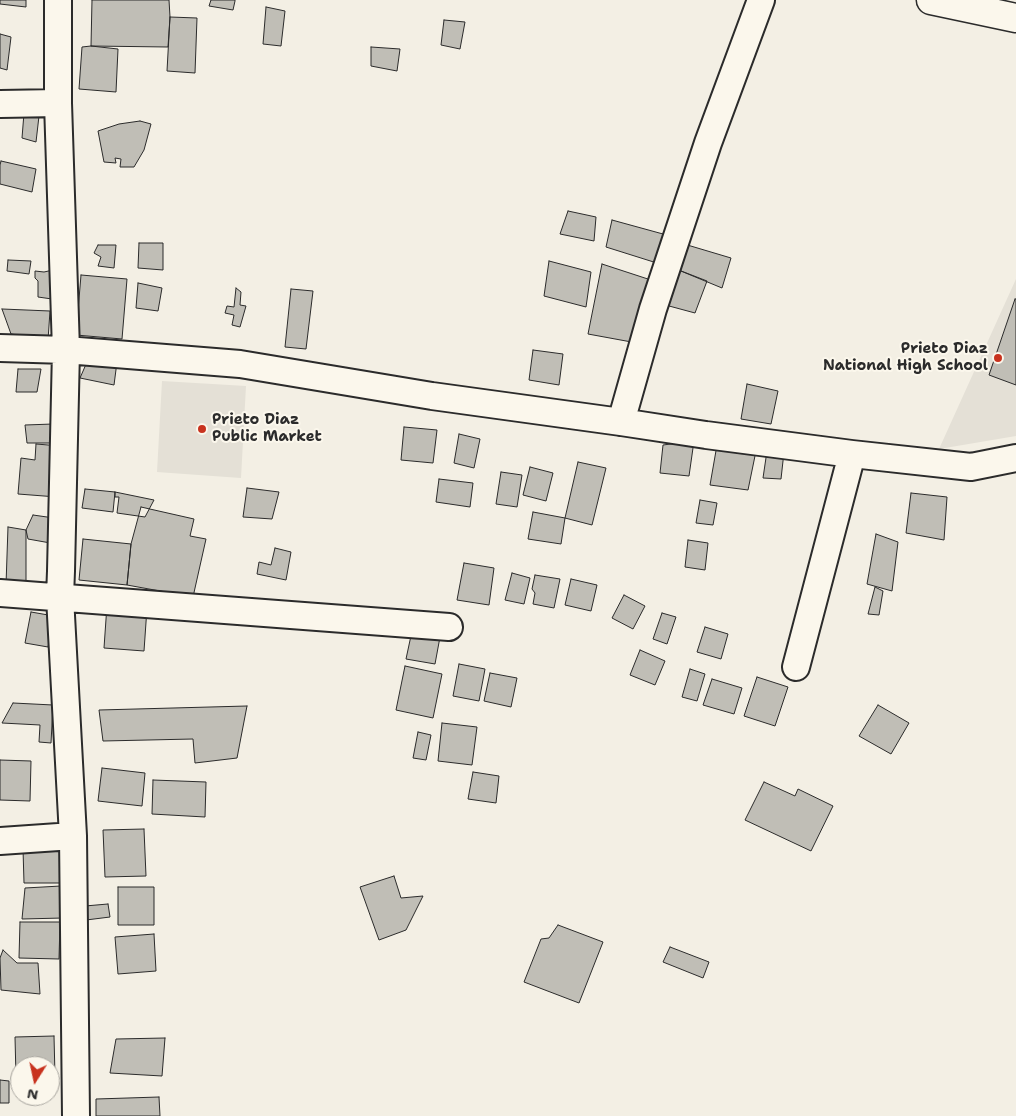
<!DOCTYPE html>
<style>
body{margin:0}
#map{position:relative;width:1016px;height:1116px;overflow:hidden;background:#f3efe4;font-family:"Shantell Sans",sans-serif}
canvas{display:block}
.north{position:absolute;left:10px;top:1056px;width:50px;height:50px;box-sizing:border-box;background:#fbf7ec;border:1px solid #a8a59f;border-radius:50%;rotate:190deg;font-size:14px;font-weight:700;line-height:20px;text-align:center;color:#2b2b2b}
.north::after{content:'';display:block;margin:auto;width:18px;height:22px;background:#c8321e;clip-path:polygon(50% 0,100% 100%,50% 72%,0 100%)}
</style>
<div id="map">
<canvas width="1016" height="1116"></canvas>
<div class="north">N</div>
</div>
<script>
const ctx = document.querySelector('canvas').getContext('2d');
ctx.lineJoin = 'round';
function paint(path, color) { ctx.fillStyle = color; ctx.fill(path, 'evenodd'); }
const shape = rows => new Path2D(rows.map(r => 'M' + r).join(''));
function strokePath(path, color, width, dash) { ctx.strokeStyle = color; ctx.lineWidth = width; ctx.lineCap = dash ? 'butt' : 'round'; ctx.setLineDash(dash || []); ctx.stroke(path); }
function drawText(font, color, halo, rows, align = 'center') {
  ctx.font = font + ' "Shantell Sans",sans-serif'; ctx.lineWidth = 4; ctx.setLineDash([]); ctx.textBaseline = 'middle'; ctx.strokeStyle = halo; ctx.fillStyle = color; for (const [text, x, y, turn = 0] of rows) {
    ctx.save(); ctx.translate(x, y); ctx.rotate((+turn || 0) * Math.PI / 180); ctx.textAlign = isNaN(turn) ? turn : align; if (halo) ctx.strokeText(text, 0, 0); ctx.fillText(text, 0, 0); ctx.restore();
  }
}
paint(shape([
 [1016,279,1016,436,939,449],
 [162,381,246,386,241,478,157,472]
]), '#e4e0d6');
const building = shape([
 [0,0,26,0,26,7,0,4,0,0],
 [92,0,169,0,170,17,168,47,91,46,92,0],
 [211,0,235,0,235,1,233,10,209,6,211,0],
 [266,7,285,11,281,46,263,44,266,7],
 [170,17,197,18,195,73,167,71,170,17],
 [444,20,465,22,460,49,441,45,444,20],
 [0,34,11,37,7,70,0,68,0,34],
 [91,46,118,49,116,92,79,89,82,47,91,46],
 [371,47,400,49,397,71,371,66,371,47],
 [24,113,39,116,36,142,22,138,24,113],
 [140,121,151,124,144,150,134,167,120,167,121,159,115,158,116,163,104,162,98,131,119,124,140,121],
 [1,161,36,169,32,192,0,184,0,165,1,161],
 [568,211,596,217,594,241,560,234,568,211],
 [612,220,663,234,660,264,606,247,612,220],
 [139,243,163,243,163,270,138,268,139,243],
 [684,244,731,258,722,288,676,269,684,244],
 [98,245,116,245,114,268,98,266,101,257,94,253,98,245],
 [8,260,31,261,29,274,7,271,8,260],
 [549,261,591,272,586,307,544,296,549,261],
 [602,264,654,281,637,343,588,334,602,264],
 [676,269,707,281,695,313,658,303,676,269],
 [53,270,52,299,38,297,38,281,35,278,35,271,44,272,53,270],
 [81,275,127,279,122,339,76,335,81,275],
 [138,283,162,288,158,311,136,308,138,283],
 [236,288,241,292,240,305,246,306,240,327,232,325,234,315,225,313,227,306,234,307,236,288],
 [291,289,313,291,306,349,285,347,291,289],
 [1015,299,1016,299,1016,385,989,375,1015,299],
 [2,309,50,311,48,340,11,334,2,309],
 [533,350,563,354,559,385,529,380,533,350],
 [87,362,117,362,114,385,80,378,87,362],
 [18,369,41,369,37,392,16,392,18,369],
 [747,384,778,391,771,424,741,419,747,384],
 [53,424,55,443,27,443,25,425,53,424],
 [404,427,437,430,433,463,401,460,404,427],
 [459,434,480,439,474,468,454,463,459,434],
 [694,441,689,476,660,473,663,445,694,441],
 [36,444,60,446,57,497,18,494,21,458,35,460,36,444],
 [717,445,756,451,748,490,710,485,717,445],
 [767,451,784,452,781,479,763,478,767,451],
 [578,462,606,468,592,525,565,518,578,462],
 [530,467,553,473,546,501,523,495,530,467],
 [501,472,522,475,517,507,496,504,501,472],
 [439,479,473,483,470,507,436,502,439,479],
 [247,488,279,492,272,519,243,517,247,488],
 [85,489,115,492,113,512,82,508,85,489],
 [115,492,154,500,145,517,117,513,119,497,115,497,115,492],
 [911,493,947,497,944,540,906,533,911,493],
 [700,500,717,503,713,525,696,523,700,500],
 [141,507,194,519,190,536,206,539,193,597,127,585,131,544,141,507],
 [533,512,565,518,561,544,528,539,533,512],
 [33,515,61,519,56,544,28,539,26,530,33,515],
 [8,527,26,530,26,590,6,585,8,527],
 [876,534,898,542,892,591,867,584,876,534],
 [83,539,131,544,127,585,79,580,83,539],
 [688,540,708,543,705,570,685,567,688,540],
 [275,548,291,552,286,580,257,574,259,562,271,565,275,548],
 [464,563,494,568,489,605,457,600,464,563],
 [512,573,530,578,524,604,505,600,512,573],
 [535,575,560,579,554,608,533,604,535,593,532,589,535,575],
 [571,579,597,585,591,611,565,605,571,579],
 [875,587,883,591,879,615,868,614,875,587],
 [624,595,645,606,633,629,612,618,624,595],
 [107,605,147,608,144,651,104,648,107,605],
 [31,612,54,616,48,647,25,643,31,612],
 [662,613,676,617,667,644,653,639,662,613],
 [705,627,728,634,721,659,697,652,705,627],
 [412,631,440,637,435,664,406,659,412,631],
 [640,650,665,661,655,685,630,675,640,650],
 [459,664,485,669,479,701,453,696,459,664],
 [405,666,442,674,433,718,396,710,405,666],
 [690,669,705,674,697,701,682,697,690,669],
 [490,673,517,678,511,707,484,701,490,673],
 [757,677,788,687,775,726,744,716,757,677],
 [712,679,742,688,734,714,703,705,712,679],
 [13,703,53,705,51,743,39,742,40,725,2,723,13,703],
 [878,705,909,723,891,754,859,736,878,705],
 [247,706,237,758,195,763,193,739,103,741,99,710,247,706],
 [442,723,477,727,472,765,438,761,442,723],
 [418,732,431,735,426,760,413,758,418,732],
 [0,760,31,761,30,801,0,800,0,760],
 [102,768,145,773,142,806,98,801,102,768],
 [473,772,499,776,496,803,468,799,473,772],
 [153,780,206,782,205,817,152,814,153,780],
 [764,782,795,796,798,789,833,806,811,851,745,820,764,782],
 [144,829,146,876,105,877,103,830,144,829],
 [61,848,62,883,24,883,23,849,61,848],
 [394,876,401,898,423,896,406,930,379,940,360,887,394,876],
 [61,886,63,918,22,919,25,888,61,886],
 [118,887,154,887,154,925,118,925,118,887],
 [108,904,110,917,86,920,85,906,108,904],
 [20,922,60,922,59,959,19,958,20,922],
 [558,925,603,942,579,1003,524,982,541,939,549,938,558,925],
 [154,934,156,971,118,974,115,937,154,934],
 [670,947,709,962,703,978,663,962,670,947],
 [3,950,17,963,38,963,40,994,1,990,0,958,3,950],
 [54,1036,55,1076,50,1076,50,1066,20,1066,20,1076,16,1077,15,1037,54,1036],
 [165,1038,162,1076,110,1073,116,1039,165,1038],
 [0,1080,9,1081,9,1103,0,1103,0,1080],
 [159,1097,160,1116,96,1116,96,1099,159,1097]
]);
paint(building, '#c0beb6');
strokePath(building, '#2b2b2b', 1);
const minor = shape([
 [58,0,58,103,66,350,61,571,60,597,73,836,76,1116],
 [0,104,58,103],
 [0,348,66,350,240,364,432,396,621,422,706,435,852,454,971,467,1016,458],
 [621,422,653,309,708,143,761,0],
 [0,593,449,627],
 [796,667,852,454],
 [0,841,73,836]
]);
const major = shape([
 [931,0,1016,18]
]);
strokePath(minor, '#2b2b2b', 30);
strokePath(major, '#2b2b2b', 31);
strokePath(minor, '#fbf7ec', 26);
strokePath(major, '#fbf7ec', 28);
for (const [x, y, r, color] of [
 [998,358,5,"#c8321e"],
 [202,429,5,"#c8321e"]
]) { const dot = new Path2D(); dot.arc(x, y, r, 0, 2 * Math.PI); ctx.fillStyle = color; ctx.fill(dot); strokePath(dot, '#fbf7ec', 2); }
drawText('bold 15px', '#2b2b2b', '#fbf7ec', [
 ["Prieto Diaz",988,349],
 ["National High School",988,366],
 ["Prieto Diaz",212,420,"left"],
 ["Public Market",212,437,"left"]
], 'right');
</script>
